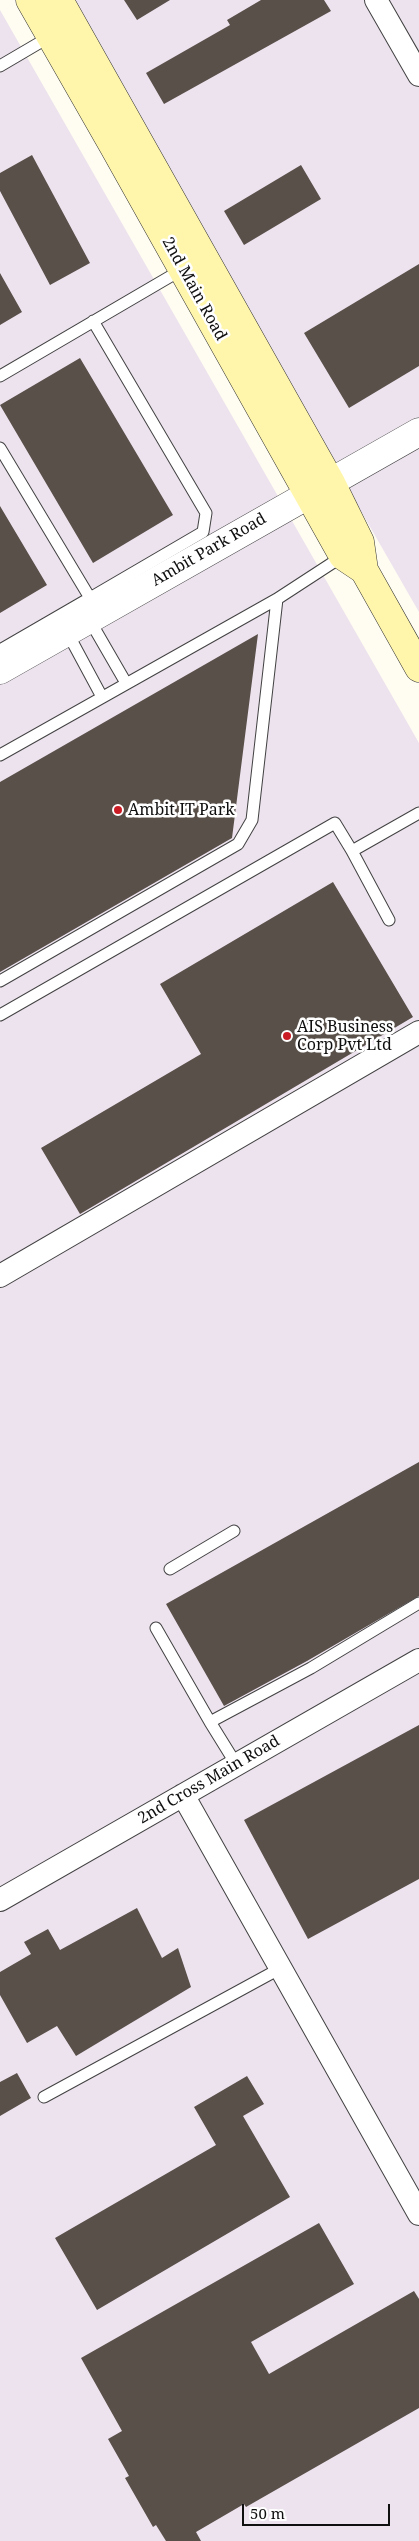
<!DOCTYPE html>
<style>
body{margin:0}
#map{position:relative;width:419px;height:2541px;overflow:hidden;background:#fffcf1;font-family:"Noto Serif",serif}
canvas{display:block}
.scale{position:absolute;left:242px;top:2504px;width:148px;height:22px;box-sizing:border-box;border:2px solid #0f0f0f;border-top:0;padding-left:6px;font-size:15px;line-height:18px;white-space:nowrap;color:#0f0f0f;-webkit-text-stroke:4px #fff;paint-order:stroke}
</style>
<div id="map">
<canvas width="419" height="2541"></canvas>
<div class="scale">50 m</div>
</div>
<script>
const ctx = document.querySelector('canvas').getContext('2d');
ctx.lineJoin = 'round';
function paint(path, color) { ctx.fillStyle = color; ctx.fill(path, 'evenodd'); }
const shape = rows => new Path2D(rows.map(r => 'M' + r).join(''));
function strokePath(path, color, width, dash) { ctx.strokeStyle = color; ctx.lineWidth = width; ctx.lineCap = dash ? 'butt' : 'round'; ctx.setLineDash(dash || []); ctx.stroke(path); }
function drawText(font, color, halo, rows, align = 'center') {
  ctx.font = font + ' "Noto Serif",serif'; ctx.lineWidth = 5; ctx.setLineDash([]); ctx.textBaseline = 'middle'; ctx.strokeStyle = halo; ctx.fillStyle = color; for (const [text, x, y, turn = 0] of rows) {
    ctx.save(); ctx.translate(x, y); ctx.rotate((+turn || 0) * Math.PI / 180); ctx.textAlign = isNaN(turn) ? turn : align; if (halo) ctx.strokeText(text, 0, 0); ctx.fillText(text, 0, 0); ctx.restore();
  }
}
paint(shape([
 [67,0,419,0,419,612],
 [0,10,419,743,419,2541,0,2541]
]), '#ede3ee');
paint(shape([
 [124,0,170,0,137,20],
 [261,0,324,0,331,11,164,104,146,73,230,25,227,20],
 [32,155,90,263,50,285,0,191,0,173],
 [301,165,321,199,244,245,224,211],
 [419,264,419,366,349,408,304,333],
 [0,273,22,312,0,325],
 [80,358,173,515,93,563,0,405],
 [0,506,47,585,0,613],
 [258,634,232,838,0,972,0,782],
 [333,882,413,1017,80,1214,41,1148,201,1054,160,984],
 [419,1462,419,1596,307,1661,224,1706,166,1604],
 [419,1725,419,1879,308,1939,244,1820],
 [137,1908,162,1958,178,1948,191,1987,76,2056,57,2026,27,2043,0,1995,0,1972,31,1954,24,1942,48,1929,60,1950],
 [17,2073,31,2098,0,2116,0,2082],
 [247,2076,264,2104,243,2116,290,2197,97,2310,55,2238,216,2145,194,2107],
 [319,2223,354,2284,251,2342,269,2374,414,2291,419,2299,419,2408,246,2507,244,2504,196,2532,201,2541,166,2541,156,2525,153,2527,125,2478,129,2476,108,2439,122,2431,81,2358]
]), '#59504a');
const service = shape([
 [0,66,51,36],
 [0,376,183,269],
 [0,448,90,598,203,532,206,513,93,321],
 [277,599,343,556],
 [89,619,126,683],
 [67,632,102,697],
 [0,650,90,598,93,604],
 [0,755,277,599,252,820,238,844,0,981],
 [352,851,389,920],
 [0,1015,335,823,352,851,419,813],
 [170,1569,234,1531],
 [156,1628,210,1722,311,1668,419,1603],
 [210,1722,236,1764],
 [44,2097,281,1968]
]);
const minor = shape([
 [376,0,419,75],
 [0,1276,419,1032],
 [183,1795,419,2214],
 [0,1900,419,1660]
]);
const tertiary = shape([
 [0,670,419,432]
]);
const secondary = shape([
 [30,0,114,147,343,556,364,570],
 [59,0,330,481,360,542,364,570,419,668]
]);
strokePath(service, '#424242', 13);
strokePath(minor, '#424242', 24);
strokePath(tertiary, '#424242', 29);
strokePath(secondary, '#313131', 29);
strokePath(service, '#fff', 11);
strokePath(minor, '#fff', 22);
strokePath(tertiary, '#fff', 28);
strokePath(secondary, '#fff6ac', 28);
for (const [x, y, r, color] of [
 [118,810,5,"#ca1c24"],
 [287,1036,5,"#ca1c24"]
]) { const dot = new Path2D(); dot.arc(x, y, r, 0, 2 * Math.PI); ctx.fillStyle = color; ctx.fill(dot); strokePath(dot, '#fff', 2); }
drawText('16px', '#0f0f0f', '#fff', [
 ["2nd Main Road",194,289,61],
 ["Ambit Park Road",209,550,-30],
 ["2nd Cross Main Road",209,1780,-30]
]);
drawText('16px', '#0f0f0f', '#fff', [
 ["Ambit IT Park",128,810],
 ["AIS Business",297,1027],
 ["Corp Pvt Ltd",297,1045]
], 'left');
</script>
